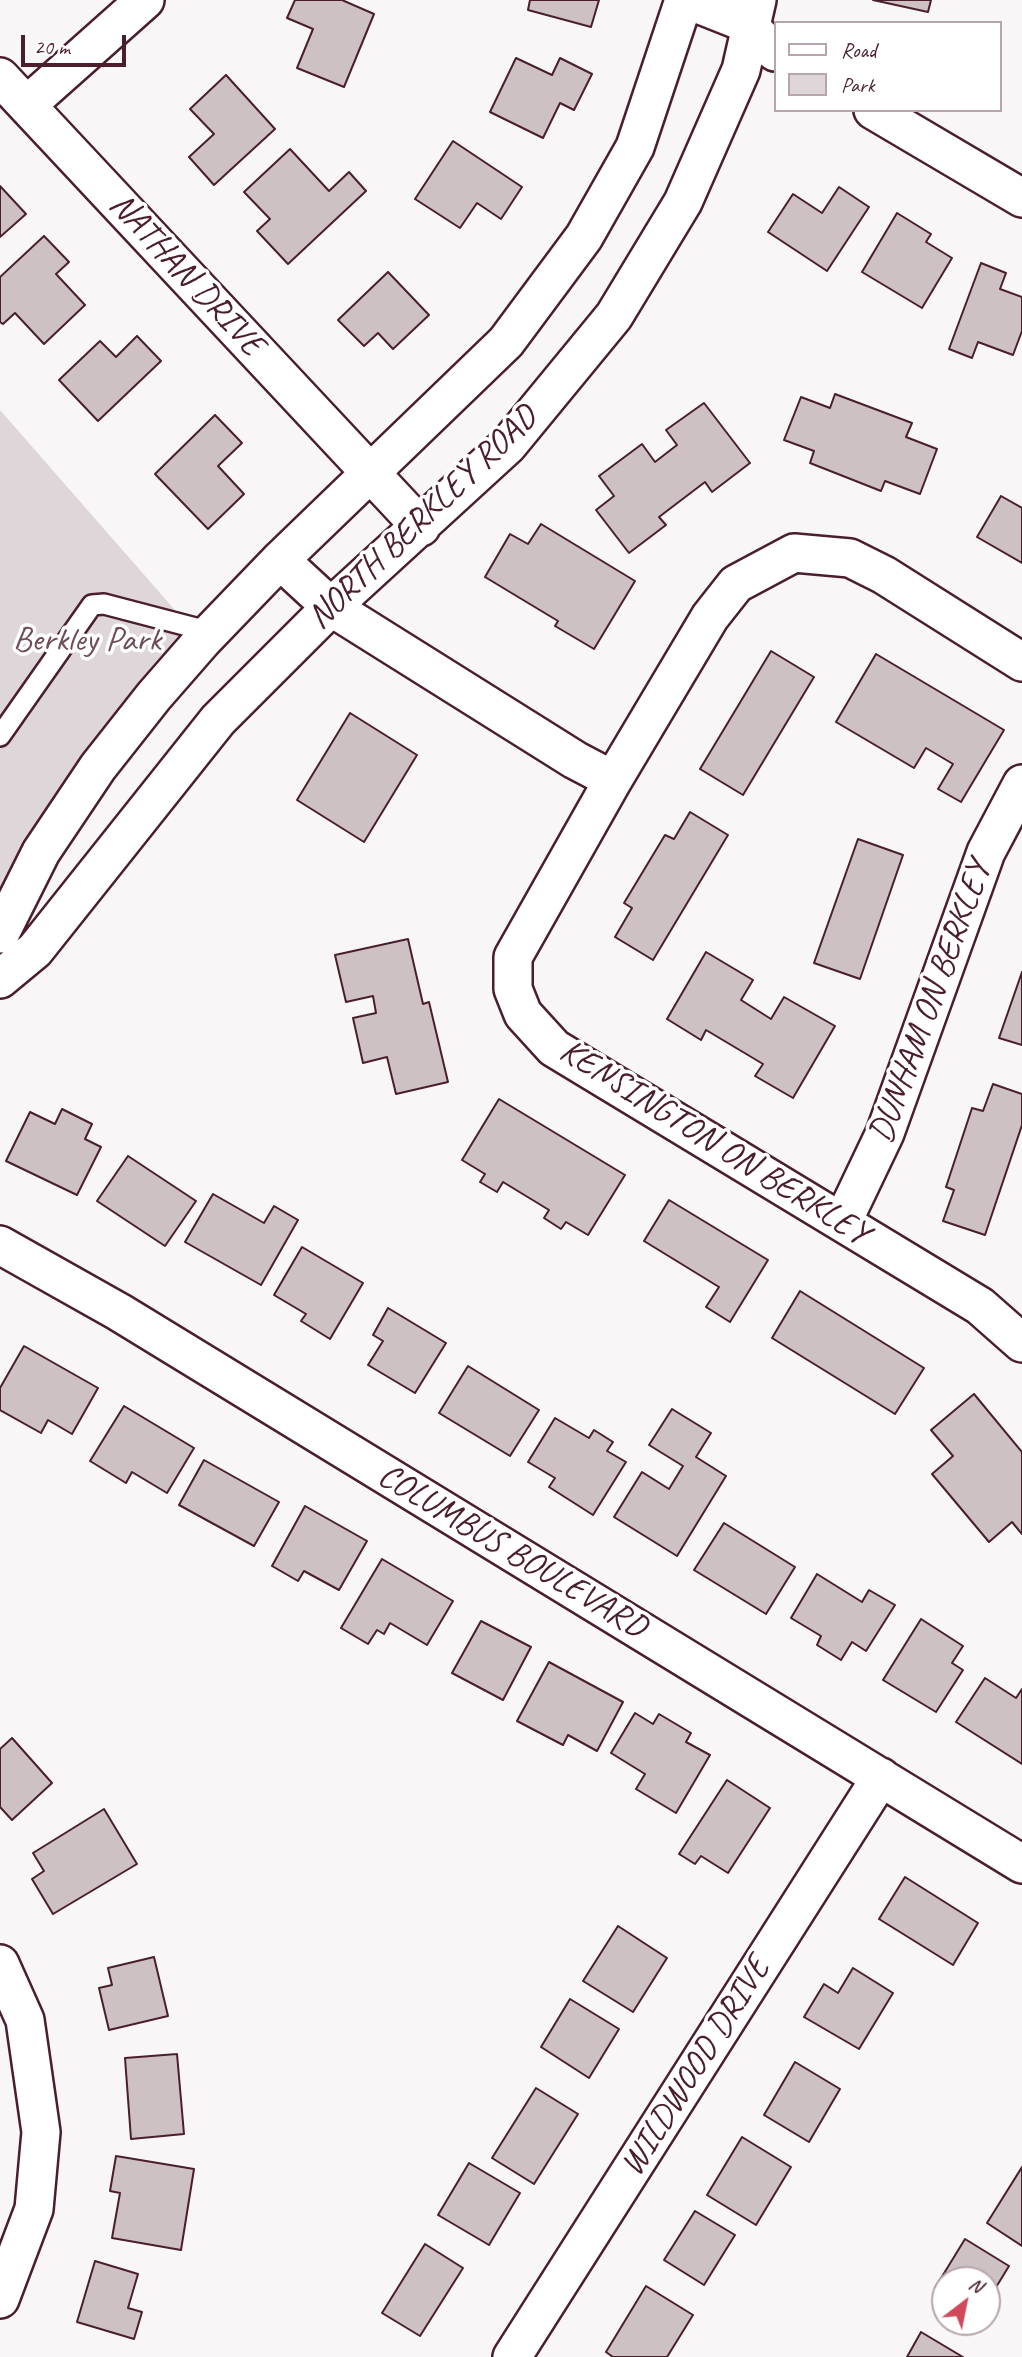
<!DOCTYPE html>
<style>
body{margin:0}
#map{position:relative;width:1022px;height:2357px;overflow:hidden;background:#f8f6f7;font-family:Caveat,sans-serif}
canvas{display:block}
.legend{position:absolute;left:774px;top:21px;width:228px;height:91px;box-sizing:border-box;background:#fff;border:2px solid #b7a5aa;margin:0;padding:9px 12px;list-style:none;font-size:21px;color:#4a1f2b}
.legend li{display:flex;align-items:center;gap:14px;height:35px}
.legend b{width:35px;border:2px solid #b7a5aa}
.north{position:absolute;left:931px;top:2266px;width:70px;height:70px;box-sizing:border-box;background:#fff;border:2px solid #b7a5aa;border-radius:50%;rotate:32deg;font-size:19px;font-weight:700;line-height:28px;text-align:center;color:#4a1f2b}
.north::after{content:'';display:block;margin:auto;width:24px;height:32px;background:#d1495b;clip-path:polygon(50% 0,100% 100%,50% 72%,0 100%)}
.scale{position:absolute;left:21px;top:35px;width:105px;height:32px;box-sizing:border-box;border:4px solid #4a1f2b;border-top:0;padding-left:9px;font-size:21px;line-height:24px;white-space:nowrap;color:#4a1f2b;-webkit-text-stroke:5px #fff;paint-order:stroke}
</style>
<div id="map">
<canvas width="1022" height="2357"></canvas>
<ul class="legend">
<li><b style="height:9px;background:#fff"></b>Road</li>
<li><b style="height:19px;background:#ded6d9"></b>Park</li>
</ul>
<div class="north">N</div>
<div class="scale">20 m</div>
</div>
<script>
const ctx = document.querySelector('canvas').getContext('2d');
ctx.lineJoin = 'round';
function paint(path, color) { ctx.fillStyle = color; ctx.fill(path, 'evenodd'); }
const shape = rows => new Path2D(rows.map(r => 'M' + r).join(''));
function strokePath(path, color, width, dash) { ctx.strokeStyle = color; ctx.lineWidth = width; ctx.lineCap = dash ? 'butt' : 'round'; ctx.setLineDash(dash || []); ctx.stroke(path); }
function drawText(font, color, halo, rows, align = 'center') {
  ctx.font = font + ' Caveat,sans-serif'; ctx.lineWidth = 7; ctx.setLineDash([]); ctx.textBaseline = 'middle'; ctx.strokeStyle = halo; ctx.fillStyle = color; for (const [text, x, y, turn = 0] of rows) {
    ctx.save(); ctx.translate(x, y); ctx.rotate((+turn || 0) * Math.PI / 180); ctx.textAlign = isNaN(turn) ? turn : align; if (halo) ctx.strokeText(text, 0, 0); ctx.fillText(text, 0, 0); ctx.restore();
  }
}
paint(shape([
 [0,410,202,641,0,934]
]), '#ded6d9');
const building = shape([
 [295,0,342,0,374,14,344,87,297,68,313,29,287,18,295,0],
 [530,0,599,0,591,27,528,10,530,0],
 [873,0,931,0,928,12,873,0],
 [516,58,552,75,560,58,592,74,574,110,560,103,543,138,490,112,516,58],
 [226,75,275,129,214,185,189,157,214,134,190,109,226,75],
 [453,141,522,187,501,219,477,203,460,228,415,199,453,141],
 [290,149,329,191,349,172,366,191,288,264,257,231,270,219,244,192,290,149],
 [0,186,26,214,0,237,0,186],
 [839,187,869,207,827,271,768,232,793,194,822,213,839,187],
 [897,213,931,234,926,242,952,258,922,308,862,272,897,213],
 [44,236,69,262,56,274,85,305,44,344,15,313,3,324,0,322,0,277,44,236],
 [981,263,1006,273,1000,289,1022,297,1022,331,1013,355,978,342,972,358,949,349,981,263],
 [388,272,429,315,393,349,378,333,364,346,338,320,388,272],
 [137,336,161,361,98,421,59,380,100,341,116,357,137,336],
 [835,394,912,423,906,437,937,449,920,494,885,481,881,491,810,463,814,451,784,440,801,397,830,408,835,394],
 [704,403,750,463,712,492,705,482,659,517,666,525,629,553,596,510,614,496,599,476,642,444,655,462,677,445,666,430,704,403],
 [215,415,242,443,218,466,244,494,208,529,155,474,215,415],
 [1001,496,1022,508,1022,563,977,537,1001,496],
 [541,524,635,581,594,649,555,626,558,621,485,577,510,534,528,544,541,524],
 [771,651,814,677,743,795,700,769,771,651],
 [876,654,1004,730,961,802,938,789,953,764,926,748,914,768,836,722,876,654],
 [350,713,417,755,364,842,297,800,350,713],
 [690,812,728,835,653,960,615,937,632,908,624,903,665,835,674,839,690,812],
 [858,839,903,855,860,979,814,963,858,839],
 [408,939,423,1004,429,1002,448,1082,396,1094,387,1057,363,1063,353,1018,376,1013,373,996,346,1002,335,955,408,939],
 [706,952,753,980,741,1000,771,1019,784,997,835,1026,793,1098,755,1076,763,1064,706,1030,701,1040,667,1019,706,952],
 [1022,972,1022,1045,999,1038,1022,972],
 [993,1084,1022,1094,1022,1125,985,1235,943,1221,954,1190,946,1187,972,1108,983,1111,993,1084],
 [499,1099,625,1175,588,1235,566,1222,561,1229,544,1218,549,1210,503,1182,497,1192,480,1182,485,1174,462,1160,499,1099],
 [62,1109,92,1124,85,1139,101,1147,77,1195,6,1161,30,1112,55,1124,62,1109],
 [128,1156,196,1201,165,1246,97,1201,128,1156],
 [213,1194,264,1223,274,1206,298,1220,261,1285,185,1242,213,1194],
 [669,1200,768,1260,730,1322,706,1307,719,1287,644,1241,669,1200],
 [302,1247,363,1283,330,1339,301,1321,306,1314,274,1295,302,1247],
 [800,1291,924,1368,895,1414,772,1338,800,1291],
 [388,1308,446,1343,415,1393,368,1365,383,1341,373,1335,388,1308],
 [24,1346,98,1388,72,1434,48,1420,41,1433,0,1410,0,1388,24,1346],
 [468,1366,539,1410,510,1456,439,1413,468,1366],
 [974,1394,1022,1452,1022,1534,1012,1522,989,1542,932,1474,953,1456,931,1430,974,1394],
 [124,1406,194,1448,167,1493,132,1472,126,1483,90,1461,124,1406],
 [672,1409,711,1433,696,1457,726,1476,677,1556,614,1517,642,1472,669,1489,683,1466,649,1445,672,1409],
 [555,1418,589,1438,594,1430,613,1442,607,1451,626,1462,593,1515,549,1487,555,1478,528,1462,555,1418],
 [204,1460,279,1502,254,1546,179,1505,204,1460],
 [305,1506,367,1541,339,1590,304,1571,298,1581,272,1566,305,1506],
 [724,1523,795,1567,766,1614,694,1570,724,1523],
 [382,1559,453,1601,427,1645,390,1623,384,1634,377,1630,368,1644,341,1628,382,1559],
 [817,1574,862,1602,869,1590,895,1605,866,1651,852,1642,841,1660,817,1645,821,1636,791,1618,817,1574],
 [921,1619,963,1646,952,1663,963,1670,936,1712,883,1680,921,1619],
 [481,1621,531,1647,503,1700,452,1673,481,1621],
 [549,1662,623,1702,597,1751,568,1735,563,1745,517,1721,549,1662],
 [985,1678,1016,1698,1022,1689,1022,1764,956,1722,985,1678],
 [635,1713,653,1724,659,1714,691,1733,686,1742,710,1755,676,1813,636,1789,645,1774,611,1753,635,1713],
 [12,1738,52,1783,12,1820,0,1807,0,1749,12,1738],
 [727,1780,770,1808,728,1873,701,1856,695,1864,679,1854,727,1780],
 [104,1809,137,1864,53,1914,32,1879,44,1871,33,1853,104,1809],
 [905,1877,978,1923,953,1965,879,1919,905,1877],
 [618,1926,667,1958,633,2012,583,1981,618,1926],
 [154,1957,168,2016,109,2030,99,1988,112,1985,108,1968,154,1957],
 [853,1968,893,1993,859,2049,804,2017,824,1984,838,1993,853,1968],
 [570,1999,619,2029,589,2078,541,2047,570,1999],
 [177,2054,184,2134,131,2139,125,2058,177,2054],
 [795,2062,840,2089,809,2142,764,2115,795,2062],
 [536,2088,578,2114,534,2184,492,2158,536,2088],
 [742,2137,791,2167,756,2225,707,2195,742,2137],
 [116,2156,194,2169,181,2250,112,2238,120,2193,110,2191,116,2156],
 [469,2163,520,2193,489,2245,438,2215,469,2163],
 [1022,2167,1022,2246,987,2223,1022,2167],
 [695,2211,735,2235,704,2285,664,2260,695,2211],
 [965,2239,1009,2266,987,2302,987,2280,945,2280,945,2294,935,2288,965,2239],
 [425,2244,463,2268,420,2336,382,2313,425,2244],
 [95,2261,138,2274,128,2308,142,2312,134,2339,77,2322,95,2261],
 [646,2286,693,2315,667,2357,613,2357,606,2352,646,2286],
 [921,2332,963,2357,907,2357,921,2332]
]);
paint(building, '#cdc1c4');
strokePath(building, '#4a1f2b', 2);
const service = shape([
 [0,736,92,605,104,604,211,632]
]);
const minor = shape([
 [688,0,746,23,775,52],
 [0,77,421,527],
 [27,105,145,0],
 [873,110,1022,198],
 [280,560,331,607,575,760,613,780],
 [1022,662,884,575,850,558,794,553,736,584,710,617,613,780,513,957,513,989,523,1014,554,1048,980,1306,1022,1343],
 [0,934,41,852,98,767,154,696,202,641,280,560,506,342,584,237,635,147,684,0],
 [0,979,35,950,218,720,331,607,508,445,614,316,683,202,741,70,757,0],
 [843,1221,885,1133,986,852,1022,784],
 [0,1245,119,1312,1022,1864],
 [0,1964,25,2020,41,2132,34,2209,0,2299],
 [512,2357,881,1777]
]);
strokePath(service, '#4a1f2b', 24);
strokePath(minor, '#4a1f2b', 42);
strokePath(service, '#fff', 19);
strokePath(minor, '#fff', 37);
drawText('35px', '#4a1f2b', '#fff', [
 ["NATHAN DRIVE",186,275,47],
 ["NORTH BERKLEY ROAD",423,518,-44],
 ["DUNHAM ON BERKLEY",931,1002,-70],
 ["KENSINGTON ON BERKLEY",714,1143,32],
 ["COLUMBUS BOULEVARD",512,1552,31],
 ["WILDWOOD DRIVE",696,2067,-58]
]);
drawText('35px', '#6f4d56', '#fff', [
 ["Berkley Park",87,641]
]);
</script>
